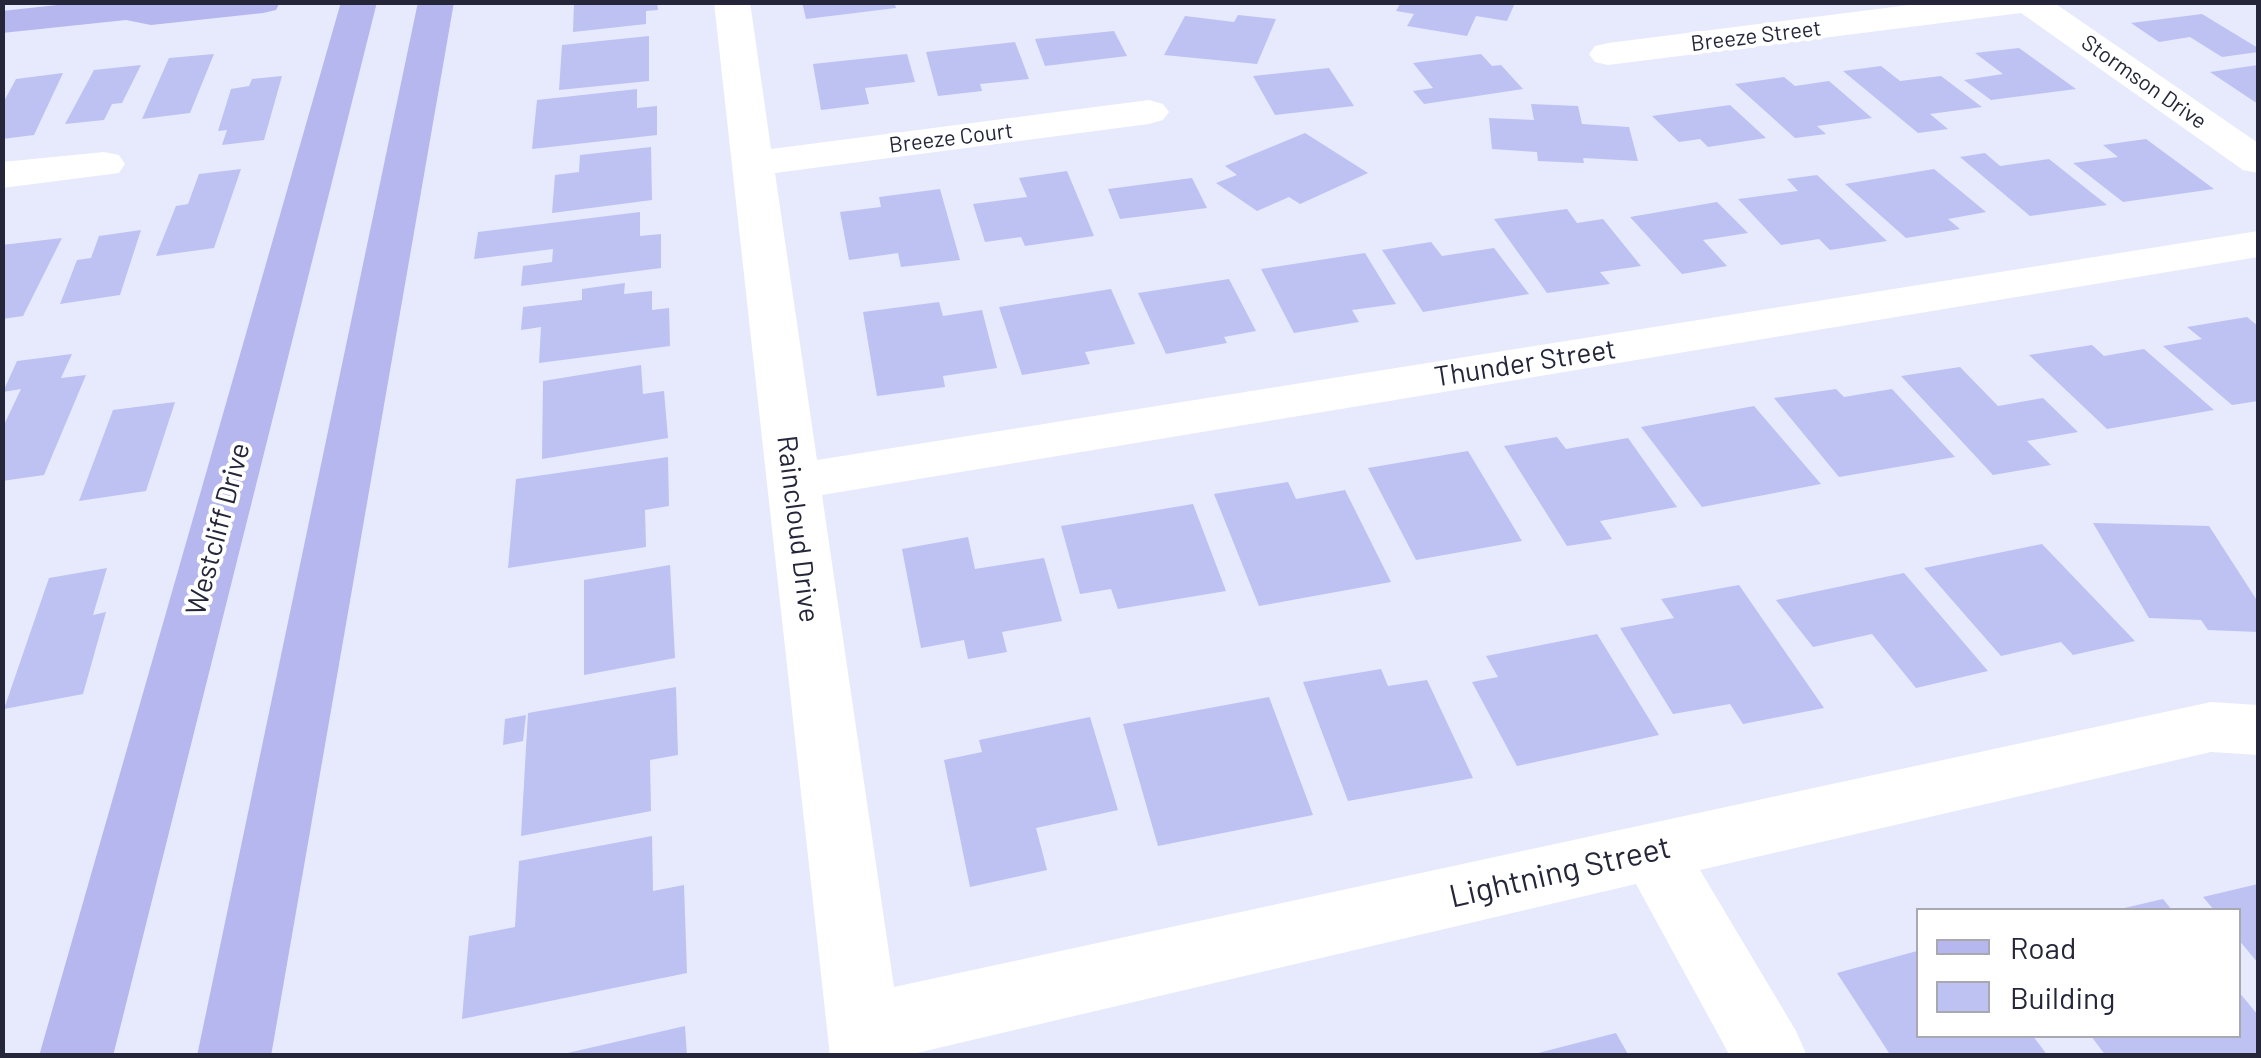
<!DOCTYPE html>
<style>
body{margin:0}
#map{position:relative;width:2261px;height:1058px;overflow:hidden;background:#e7e9fd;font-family:Barlow,sans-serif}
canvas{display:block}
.frame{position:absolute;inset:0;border:5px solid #252639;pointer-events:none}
.legend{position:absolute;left:1916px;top:908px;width:325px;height:130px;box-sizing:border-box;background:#fff;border:2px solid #a8a8b0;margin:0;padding:12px 18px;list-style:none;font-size:30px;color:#252639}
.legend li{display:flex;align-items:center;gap:20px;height:50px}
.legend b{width:50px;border:2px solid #a8a8b0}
</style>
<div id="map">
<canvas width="2261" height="1058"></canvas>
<div class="frame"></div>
<ul class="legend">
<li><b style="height:12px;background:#b6b7ef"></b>Road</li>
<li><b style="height:28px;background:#bec2f2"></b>Building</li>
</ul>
</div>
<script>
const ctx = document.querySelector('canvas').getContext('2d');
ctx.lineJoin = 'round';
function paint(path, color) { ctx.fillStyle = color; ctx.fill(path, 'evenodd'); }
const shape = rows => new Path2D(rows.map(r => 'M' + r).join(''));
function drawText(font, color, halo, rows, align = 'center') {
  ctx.font = font + ' Barlow,sans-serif'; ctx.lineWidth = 8; ctx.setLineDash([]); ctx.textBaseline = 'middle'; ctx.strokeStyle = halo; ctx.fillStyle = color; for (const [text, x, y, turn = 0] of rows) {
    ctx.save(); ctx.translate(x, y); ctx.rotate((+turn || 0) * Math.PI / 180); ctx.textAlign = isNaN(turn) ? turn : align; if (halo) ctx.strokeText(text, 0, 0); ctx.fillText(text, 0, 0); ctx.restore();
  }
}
paint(shape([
 [574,2,657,2,658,10,646,11,646,24,573,32],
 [802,2,894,2,896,8,806,19],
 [1401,2,1511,2,1515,3,1507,21,1476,16,1467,36,1407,26,1414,14,1396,11],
 [2202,14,2258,48,2258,52,2222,57,2190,37,2159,42,2131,23],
 [1238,15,1276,19,1257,64,1164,55,1185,16,1234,22],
 [1114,31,1127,56,1045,66,1035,39],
 [649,36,649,81,559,90,562,45],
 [1015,42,1029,79,980,84,982,91,938,96,926,52],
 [2019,48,2076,89,1991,100,1964,80,2003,74,1975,53],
 [214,54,190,113,142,119,169,58],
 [907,54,915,82,865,88,869,104,821,110,813,64],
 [1481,54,1492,66,1501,65,1523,89,1424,104,1413,91,1433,88,1413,63],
 [141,65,122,103,112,104,104,120,65,124,94,70],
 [2258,65,2258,104,2210,72],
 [1881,66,1900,81,1941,76,1982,107,1930,114,1948,129,1918,133,1843,71],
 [1329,68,1354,106,1275,115,1253,76],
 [63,73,34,135,2,139,2,105,16,79],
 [282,76,264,140,222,145,227,130,218,131,231,89,249,86,252,79],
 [1784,77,1795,86,1829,81,1872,118,1817,126,1826,134,1795,138,1735,84],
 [637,89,637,108,657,106,657,135,532,149,537,100],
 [1531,104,1578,106,1582,124,1629,127,1638,161,1583,158,1584,163,1538,161,1537,152,1492,149,1489,118,1534,120],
 [1730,105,1766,138,1708,147,1700,139,1679,142,1652,116],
 [1305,133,1368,173,1300,204,1289,197,1257,211,1216,183,1237,175,1225,166],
 [2146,139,2214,189,2123,202,2073,163,2118,157,2103,145],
 [651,147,652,200,552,213,555,175,579,172,580,155],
 [1985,153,2000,166,2049,159,2107,205,2030,216,1960,157],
 [241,169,214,248,156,256,176,206,188,204,199,174],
 [1934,169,1986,212,1948,219,1960,229,1906,238,1845,184],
 [1067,171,1094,236,1025,246,1021,237,985,242,973,204,1027,197,1019,178],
 [1817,175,1887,241,1830,250,1819,239,1781,245,1738,199,1798,191,1787,179],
 [1192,178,1207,208,1120,219,1108,189],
 [940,189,960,260,901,267,898,253,849,260,840,212,881,207,879,197],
 [1717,202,1748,233,1703,240,1727,266,1682,274,1630,217],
 [1567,209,1577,223,1603,219,1641,266,1600,272,1610,284,1547,293,1494,219],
 [640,212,640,236,661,234,661,268,521,286,523,266,552,262,553,249,474,259,478,232],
 [141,230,120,295,60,304,77,260,91,258,99,236],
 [62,238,23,316,2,319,2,245],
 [1431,242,1442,256,1494,248,1529,294,1423,312,1382,250],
 [1365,253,1396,304,1352,310,1359,322,1294,333,1261,269],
 [1229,279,1256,331,1224,337,1227,343,1166,354,1138,293],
 [625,283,624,294,652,291,652,310,669,308,670,346,539,363,541,327,521,330,523,307,582,300,582,289],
 [1111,289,1135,344,1085,352,1090,364,1022,375,999,307],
 [939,302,943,316,982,310,997,368,943,376,945,387,877,396,863,312],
 [2247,317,2258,326,2258,401,2232,405,2163,346,2202,339,2187,327],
 [2092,345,2104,356,2144,349,2214,410,2107,429,2029,355],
 [72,354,61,378,86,375,44,475,2,481,2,429,21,389,3,392,17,361],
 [641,365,643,394,664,391,668,438,542,459,543,381],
 [1960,367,1998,406,2043,398,2078,432,2027,441,2051,465,1993,475,1901,376],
 [1836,389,1844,397,1892,389,1955,457,1839,477,1774,398],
 [175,402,146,491,79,501,113,410],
 [1754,406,1821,484,1702,507,1641,427],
 [1557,437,1566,449,1628,438,1677,507,1600,521,1612,539,1567,546,1504,446],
 [1468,451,1522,541,1416,560,1368,468],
 [668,457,669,506,645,510,646,547,508,568,516,479],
 [1288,482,1296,499,1345,490,1391,582,1259,606,1214,494],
 [1193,504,1226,591,1118,609,1111,589,1080,594,1061,526],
 [2093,523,2209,526,2258,602,2258,632,2208,630,2201,620,2149,618],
 [968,537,975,569,1044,558,1062,621,1002,632,1007,652,968,659,964,640,921,648,902,549],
 [2042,544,2135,641,2073,655,2061,642,2001,656,1924,568],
 [670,565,675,658,584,675,584,580],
 [107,568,93,615,106,612,83,694,4,709,49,578],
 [1904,573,1988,671,1916,688,1872,634,1813,647,1776,600],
 [1739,585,1824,708,1743,724,1730,704,1673,714,1620,628,1674,618,1661,599],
 [1597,634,1659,735,1517,766,1472,682,1498,677,1486,656],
 [1381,669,1388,686,1427,680,1473,778,1348,801,1303,682],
 [676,687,678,755,650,760,651,811,521,836,528,713],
 [1269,697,1313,815,1158,846,1123,724],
 [526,715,523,741,503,745,505,719],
 [1090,717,1118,810,1036,828,1047,870,970,887,944,760,982,752,979,740],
 [652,836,653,891,684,885,687,973,462,1019,469,936,515,927,519,861],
 [2258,884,2258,963,2238,939,2238,910,2214,910,2203,897],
 [2163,899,2172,910,2120,910,2120,909],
 [1917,951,1918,1036,2033,1036,2048,1056,1891,1056,1837,973],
 [2238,991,2258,1015,2258,1056,2106,1056,2091,1036,2238,1036],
 [685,1026,687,1056,563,1056,563,1054],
 [1616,1033,1629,1056,1534,1056,1534,1054]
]), '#bec2f2');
paint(shape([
 [714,2,750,2,771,149,1149,100,1163,104,1169,112,1163,120,1149,124,775,173,817,460,2258,231,2258,257,822,495,894,987,2211,702,2258,705,2258,755,2211,752,1700,870,1796,1031,1807,1056,1730,1056,1636,884,904,1056,830,1056,714,2],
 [1933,2,2053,2,2258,143,2258,173,2243,170,2021,13,1608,65,1595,62,1589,54,1595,46,1608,43,1933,2],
 [104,152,119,155,125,164,119,173,2,188,2,162,104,152]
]), '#fff');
paint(shape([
 [85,2,151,3,280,2,276,10,263,13,151,25,126,20,2,33,2,11,85,2],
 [341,2,377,2,113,1056,39,1056,341,2],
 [418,2,454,2,271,1056,197,1056,418,2]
]), '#b6b7ef');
drawText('22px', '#252639', '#fff', [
 ["Breeze Street",1756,36,-7],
 ["Stormson Drive",2144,82,35],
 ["Breeze Court",951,138,-7]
]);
drawText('28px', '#252639', '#fff', [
 ["Thunder Street",1525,363,-9],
 ["Westcliff Drive",218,529,-75],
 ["Raincloud Drive",798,529,83]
]);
drawText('32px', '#252639', '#fff', [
 ["Lightning Street",1560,872,-13]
]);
</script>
